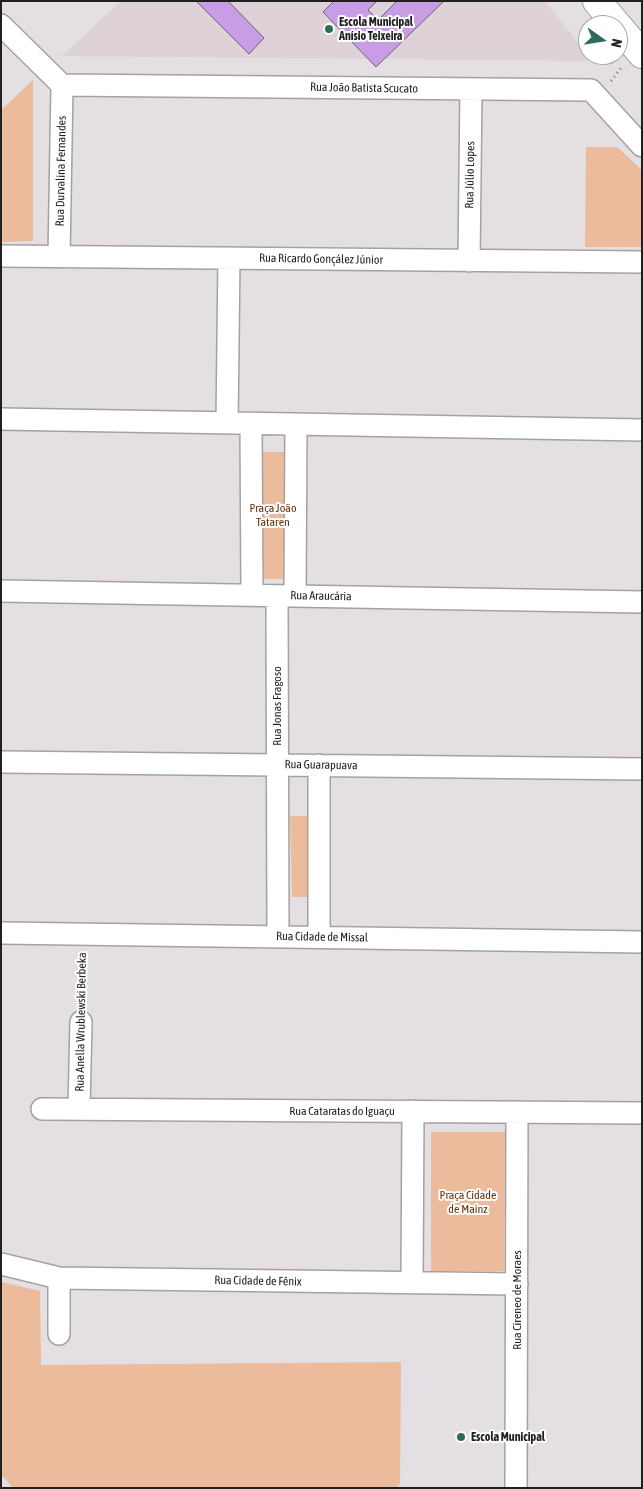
<!DOCTYPE html>
<meta charset="utf-8">
<style>
body{margin:0}
#map{position:relative;width:643px;height:1489px;overflow:hidden;background:#e4dfe2;font-family:"Asap Condensed",sans-serif}
canvas{display:block}
.frame{position:absolute;inset:0;border:2px solid #211f20;pointer-events:none}
.north{position:absolute;left:578px;top:15px;width:50px;height:50px;box-sizing:border-box;background:#fff;border:1px solid #a6a5a6;border-radius:50%;rotate:103deg;font-size:14px;font-weight:700;line-height:20px;text-align:center;color:#211f20}
.north::after{content:'';display:block;margin:auto;width:18px;height:22px;background:#2b6c5b;clip-path:polygon(50% 0,100% 100%,50% 72%,0 100%)}
</style>
<div id="map">
<canvas width="643" height="1489"></canvas>
<div class="frame"></div>
<div class="north">N</div>
</div>
<script>
const ctx = document.querySelector('canvas').getContext('2d');
ctx.lineJoin = 'round';
function paint(path, color) { ctx.fillStyle = color; ctx.fill(path, 'evenodd'); }
const shape = rows => new Path2D(rows.map(r => 'M' + r).join(''));
function strokePath(path, color, width, dash) { ctx.strokeStyle = color; ctx.lineWidth = width; ctx.lineCap = dash ? 'butt' : 'round'; ctx.setLineDash(dash || []); ctx.stroke(path); }
function drawText(font, color, halo, rows, align = 'center') {
  ctx.font = font + ' "Asap Condensed",sans-serif'; ctx.lineWidth = 4; ctx.setLineDash([]); ctx.textBaseline = 'middle'; ctx.strokeStyle = halo; ctx.fillStyle = color; for (const [text, x, y, turn = 0] of rows) {
    ctx.save(); ctx.translate(x, y); ctx.rotate((+turn || 0) * Math.PI / 180); ctx.textAlign = isNaN(turn) ? turn : align; if (halo) ctx.strokeText(text, 0, 0); ctx.fillText(text, 0, 0); ctx.restore();
  }
}
paint(shape([
 [121,1,545,1,593,61,62,56]
]), '#ded2d8');
paint(shape([
 [33,80,33,241,1,242,1,110],
 [586,147,617,147,642,170,642,247,585,247],
 [256,452,290,452,290,579,256,579],
 [290,816,308,816,310,897,292,897],
 [431,1132,505,1132,504,1271,431,1271],
 [1,1282,40,1291,41,1365,401,1362,400,1483,396,1488,13,1488,1,1474]
]), '#ebbb9b');
const building = shape([
 [196,1,228,1,264,38,249,54,196,1],
 [334,1,377,1,368,10,378,20,397,1,444,1,376,67,323,12,334,1]
]);
paint(building, '#c99de5');
strokePath(building, '#68666a', 1);
const minor = shape([
 [1,25,62,85],
 [62,85,591,90,642,146],
 [1,256,642,262],
 [59,257,62,85],
 [469,261,471,89],
 [1,419,642,430],
 [227,423,229,258],
 [251,424,252,595],
 [1,591,642,602],
 [277,596,278,937],
 [295,596,296,425],
 [1,762,642,769],
 [319,765,319,937],
 [1,933,642,942],
 [42,1109,642,1113],
 [79,1109,81,1022],
 [1,1264,59,1278,517,1284],
 [412,1282,413,1111],
 [59,1334,59,1278],
 [516,1488,517,1112]
]);
const secondary = shape([
 [597,1,617,25],
 [618,26,642,54]
]);
strokePath(minor, '#a5a1a3', 24);
strokePath(secondary, '#a5a1a3', 30);
strokePath(shape([
 [611,81,621,68],
 [82,1001,83,955]
]), '#7c797b', 3, [1, 4]);
strokePath(minor, '#fff', 21);
strokePath(secondary, '#fff', 28);
for (const [x, y, r, color] of [
 [329,29,5,"#2b6c5b"],
 [461,1437,5,"#2b6c5b"]
]) { const dot = new Path2D(); dot.arc(x, y, r, 0, 2 * Math.PI); ctx.fillStyle = color; ctx.fill(dot); strokePath(dot, '#fff', 2); }
drawText('bold 12px', '#211f20', '#fff', [
 ["Escola Municipal",339,22],
 ["Anísio Teixeira",339,36],
 ["Escola Municipal",471,1437]
], 'left');
drawText('12px', '#211f20', '#fff', [
 ["Rua João Batista Scucato",364,88,1],
 ["Rua Durvalina Fernandes",61,171,-89],
 ["Rua Júlio Lopes",470,175,-89],
 ["Rua Ricardo Gonçález Júnior",321,259,1],
 ["Rua Araucária",321,596,1],
 ["Rua Jonas Fragoso",277,706,-90],
 ["Rua Guarapuava",321,765,1],
 ["Rua Cidade de Missal",322,937,1],
 ["Rua Anella Wrublewski Berbeka",81,1022,-89],
 ["Rua Cataratas do Iguaçu",342,1111],
 ["Rua Cidade de Fênix",258,1281,1],
 ["Rua Cireneo de Moraes",517,1300,-90]
]);
drawText('12px', '#64340c', '#fff', [
 ["Praça João",273,508],
 ["Tataren",273,522],
 ["Praça Cidade",468,1195],
 ["de Mainz",468,1209]
]);
</script>
